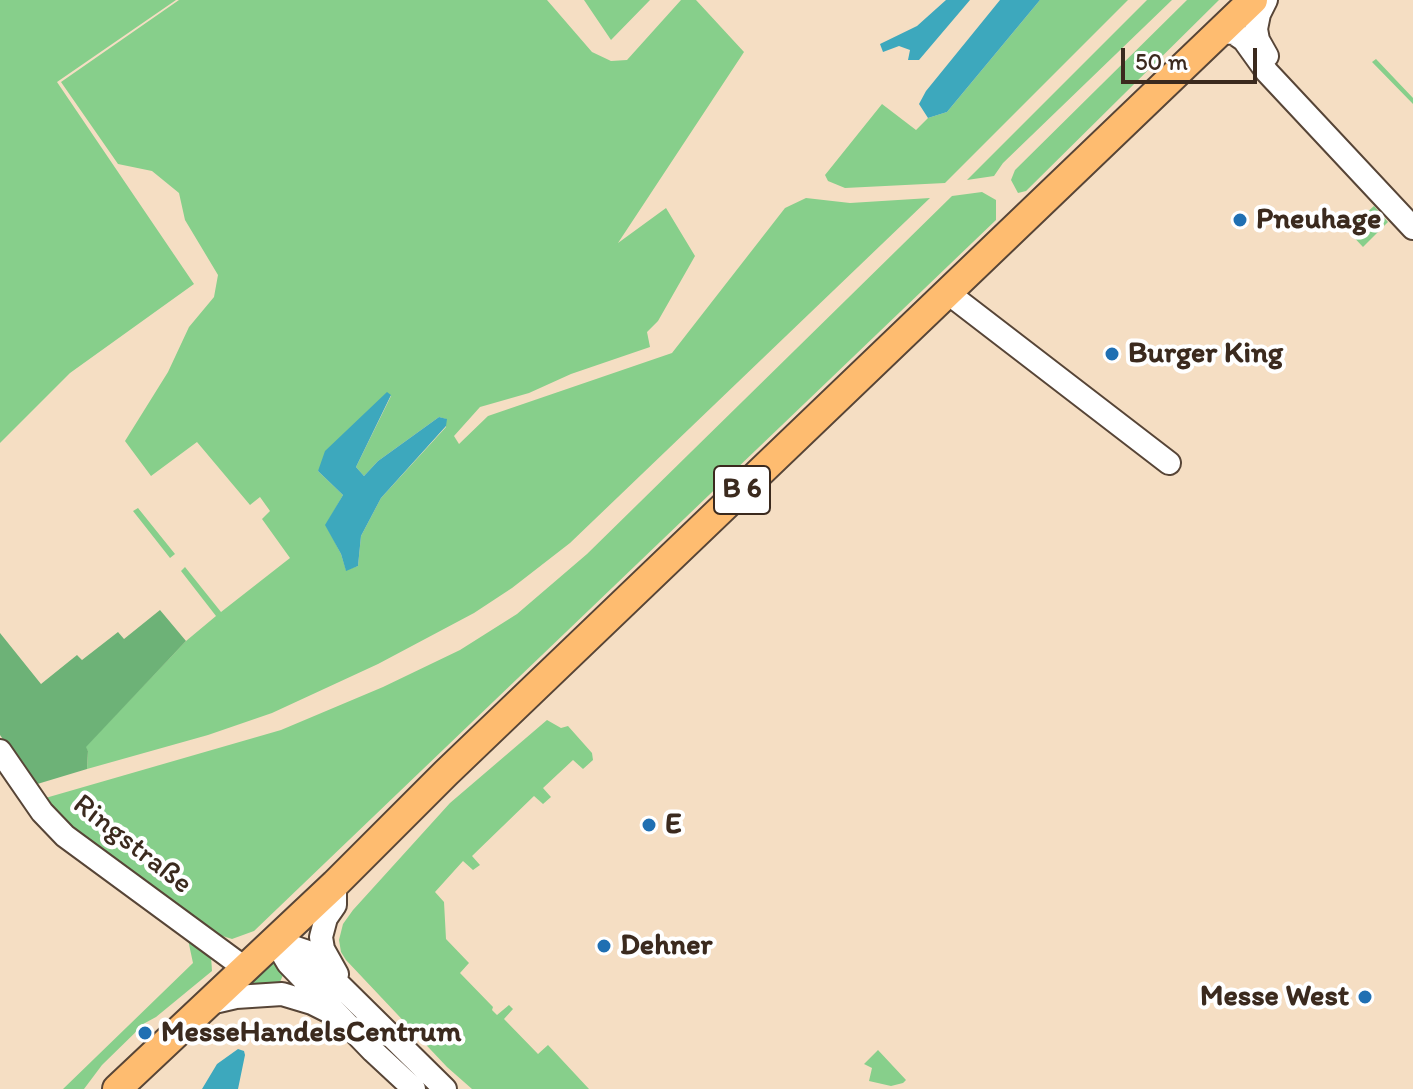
<!DOCTYPE html>
<meta charset="utf-8">
<style>
body{margin:0}
#map{position:relative;width:1413px;height:1089px;overflow:hidden;background:#f5dec3;font-family:Itim,sans-serif}
canvas{display:block}
.scale{position:absolute;left:1121px;top:48px;width:136px;height:36px;box-sizing:border-box;border:4px solid #3b2a1e;border-top:0;padding-left:10px;font-size:24px;line-height:28px;white-space:nowrap;color:#3b2a1e;-webkit-text-stroke:6px #fff;paint-order:stroke}
</style>
<div id="map">
<canvas width="1413" height="1089"></canvas>
<div class="scale">50 m</div>
</div>
<script>
const ctx = document.querySelector('canvas').getContext('2d');
ctx.lineJoin = 'round';
function paint(path, color) { ctx.fillStyle = color; ctx.fill(path, 'evenodd'); }
const shape = rows => new Path2D(rows.map(r => 'M' + r).join(''));
function strokePath(path, color, width, dash) { ctx.strokeStyle = color; ctx.lineWidth = width; ctx.lineCap = dash ? 'butt' : 'round'; ctx.setLineDash(dash || []); ctx.stroke(path); }
function drawText(font, color, halo, rows, align = 'center') {
  ctx.font = font + ' Itim,sans-serif'; ctx.lineWidth = 8; ctx.setLineDash([]); ctx.textBaseline = 'middle'; ctx.strokeStyle = halo; ctx.fillStyle = color; for (const [text, x, y, turn = 0] of rows) {
    ctx.save(); ctx.translate(x, y); ctx.rotate((+turn || 0) * Math.PI / 180); ctx.textAlign = isNaN(turn) ? turn : align; if (halo) ctx.strokeText(text, 0, 0); ctx.fillText(text, 0, 0); ctx.restore();
  }
}
paint(shape([
 [0,0,176,0,57,82,194,284,70,373,0,443],
 [179,0,547,0,592,52,611,61,627,60,681,0,696,0,744,52,618,243,666,208,695,256,658,321,647,332,650,347,571,374,529,393,480,407,454,436,459,444,488,416,672,353,785,208,806,198,850,203,930,198,570,543,512,588,474,613,378,664,272,713,208,735,87,769,88,751,85,747,186,641,216,616,181,571,185,567,221,612,290,558,262,519,270,511,260,497,250,505,197,442,151,476,125,441,168,372,189,327,214,297,218,275,185,220,179,193,152,171,118,164,61,82],
 [387,393,391,396,356,467,364,476,378,461,439,417,446,419,446,427,381,498,361,536,358,566,346,570,341,554,326,525,343,495,318,471],
 [584,0,650,0,611,40],
 [1040,0,1128,0,945,183,845,188,828,181,825,175,882,104,916,130,928,118,947,112],
 [1147,0,1172,0,1003,163,994,176,967,180],
 [1187,0,1219,0,1026,191,1018,193,1011,180,1015,170],
 [1376,59,1413,98,1413,104,1372,62],
 [982,192,996,200,996,220,254,931,232,939,213,933,62,822,42,799,281,730,383,687,460,650,517,614,587,554,952,196],
 [1374,206,1388,222,1363,247,1347,230],
 [138,508,175,554,170,558,133,511],
 [547,720,561,728,568,726,592,753,593,760,583,769,573,760,543,788,551,797,543,804,534,796,472,856,480,865,473,870,463,861,435,892,444,902,446,939,469,963,460,973,493,1007,492,1010,497,1015,509,1005,513,1009,504,1019,538,1054,548,1045,589,1089,472,1089,447,1067,346,960,341,952,339,940,343,924,353,910,450,803],
 [187,935,211,956,212,971,156,1017,145,1023,102,1065,84,1089,63,1089,193,963],
 [275,960,285,970,278,987,248,985],
 [878,1050,906,1080,903,1083,891,1086,869,1081,872,1068,864,1064]
]), '#87cf8b');
paint(shape([
 [160,610,186,641,86,747,88,751,87,769,34,785,0,735,0,633,41,684,77,655,82,660,118,632,124,639]
]), '#6db277');
paint(shape([
 [946,0,970,0,919,60,908,60,910,50,899,46,883,52,880,44,917,26],
 [1000,0,1040,0,947,112,928,118,919,104,926,91],
 [387,392,391,395,356,467,364,476,378,461,439,417,447,419,446,426,381,498,361,536,358,566,346,571,341,554,325,525,343,495,318,471,325,451],
 [238,1049,244,1051,245,1055,238,1089,202,1089,217,1064]
]), '#3da8bd');
const minor = shape([
 [1266,0,1259,14,1256,29,1258,40,1267,56],
 [1219,32,1234,33,1244,40,1267,72,1413,228],
 [948,293,1169,463],
 [0,751,42,812,65,836,246,969],
 [335,884,335,905,326,918,321,937,323,949,337,974],
 [275,941,305,951,445,1089],
 [275,941,288,963,373,1051,414,1089],
 [210,1003,236,997,282,994,312,1003,330,1012]
]);
const major = shape([
 [117,1089,335,884,446,773,1253,0]
]);
strokePath(minor, '#574537', 26);
strokePath(major, '#574537', 32);
strokePath(minor, '#fff', 22);
strokePath(major, '#febc70', 28);
for (const [x, y, r, color] of [
 [1240,220,8,"#1f6fb2"],
 [1112,354,8,"#1f6fb2"],
 [649,825,8,"#1f6fb2"],
 [604,946,8,"#1f6fb2"],
 [1365,997,8,"#1f6fb2"],
 [145,1033,8,"#1f6fb2"]
]) { const dot = new Path2D(); dot.arc(x, y, r, 0, 2 * Math.PI); ctx.fillStyle = color; ctx.fill(dot); strokePath(dot, '#fff', 3); }
for (const [x, y, w] of [
 [742,490,56]
]) { const box = new Path2D(); box.roundRect(x - w / 2, y - 24, w, 48, 6); ctx.fillStyle = '#fff'; ctx.fill(box); strokePath(box, '#3b2a1e', 2); }
drawText('bold 28px', '#3b2a1e', null, [
 ["B 6",742,490]
]);
drawText('bold 30px', '#3b2a1e', '#fff', [
 ["Pneuhage",1256,220],
 ["Burger King",1128,354],
 ["E",665,825],
 ["Dehner",620,946],
 ["Messe West",1349,997,"right"],
 ["MesseHandelsCentrum",161,1033]
], 'left');
drawText('30px', '#3b2a1e', '#fff', [
 ["Ringstraße",132,845,38]
]);
</script>
